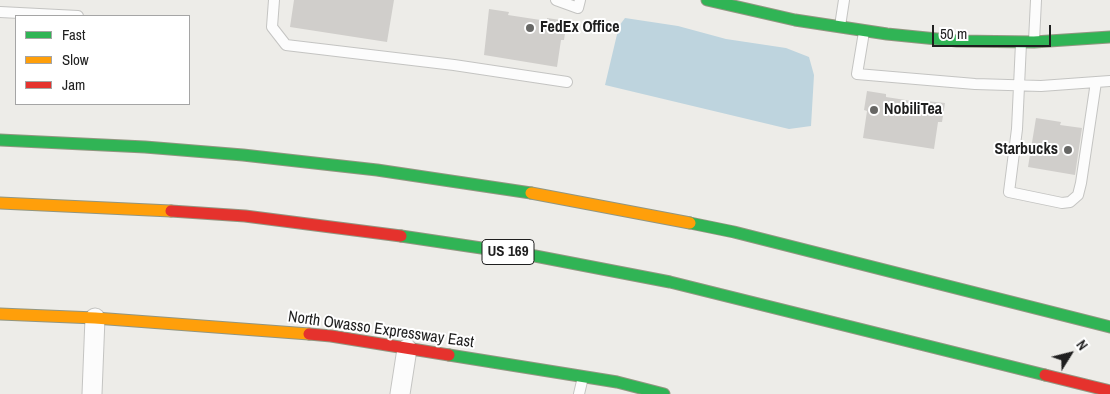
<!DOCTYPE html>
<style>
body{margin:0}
#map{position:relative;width:1110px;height:394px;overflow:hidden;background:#edece8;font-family:"Archivo Narrow",sans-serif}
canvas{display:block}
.legend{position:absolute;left:15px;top:15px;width:175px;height:90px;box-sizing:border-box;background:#fff;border:1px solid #a5a5a5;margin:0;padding:6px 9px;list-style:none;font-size:15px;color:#1f1f1f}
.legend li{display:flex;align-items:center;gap:10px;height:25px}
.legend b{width:25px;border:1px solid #a5a5a5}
.north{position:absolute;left:1045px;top:329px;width:50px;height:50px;-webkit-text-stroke:4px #fff;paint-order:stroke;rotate:54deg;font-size:14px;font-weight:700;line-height:20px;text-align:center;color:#1f1f1f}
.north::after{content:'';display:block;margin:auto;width:18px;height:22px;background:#1f1f1f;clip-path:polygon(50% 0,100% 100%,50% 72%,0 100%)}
.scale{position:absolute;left:932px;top:25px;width:119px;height:22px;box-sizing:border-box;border:2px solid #1f1f1f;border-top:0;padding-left:6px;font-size:15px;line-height:18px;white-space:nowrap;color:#1f1f1f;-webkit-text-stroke:4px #fff;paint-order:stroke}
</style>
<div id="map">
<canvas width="1110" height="394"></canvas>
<ul class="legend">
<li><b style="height:6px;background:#30b455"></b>Fast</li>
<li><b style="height:6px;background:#ff9f0a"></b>Slow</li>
<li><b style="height:6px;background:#e5322d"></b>Jam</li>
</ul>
<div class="north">N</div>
<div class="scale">50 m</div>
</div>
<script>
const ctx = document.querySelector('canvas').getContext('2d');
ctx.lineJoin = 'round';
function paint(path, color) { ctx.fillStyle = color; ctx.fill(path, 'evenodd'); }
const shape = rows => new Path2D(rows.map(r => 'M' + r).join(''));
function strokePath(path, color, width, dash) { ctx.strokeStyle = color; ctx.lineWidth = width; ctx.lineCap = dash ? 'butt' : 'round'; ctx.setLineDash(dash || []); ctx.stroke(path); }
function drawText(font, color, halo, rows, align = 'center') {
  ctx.font = font + ' "Archivo Narrow",sans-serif'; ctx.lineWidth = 4; ctx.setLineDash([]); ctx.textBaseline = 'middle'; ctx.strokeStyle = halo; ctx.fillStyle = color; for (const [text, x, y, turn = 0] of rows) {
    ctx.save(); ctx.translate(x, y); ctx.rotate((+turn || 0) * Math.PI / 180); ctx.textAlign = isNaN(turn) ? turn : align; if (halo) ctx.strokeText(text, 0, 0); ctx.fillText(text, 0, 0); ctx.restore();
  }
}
paint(shape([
 [625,18,678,26,726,39,786,48,809,57,814,75,811,126,789,129,605,85,619,26]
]), '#bed4de');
paint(shape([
 [294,0,394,0,387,42,290,27],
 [489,9,509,12,508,15,547,21,547,18,567,21,564,40,561,40,557,67,484,55],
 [867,91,886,94,886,97,925,103,926,101,945,103,942,122,938,122,934,149,863,138,867,111,864,110],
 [1036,118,1061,122,1060,125,1082,128,1075,175,1028,167]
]), '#d0cecb');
const lane = shape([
 [274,0,272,27,286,45,454,65,567,82],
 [556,0,578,8,580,0],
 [0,12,78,16],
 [840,26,844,0],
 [864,32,857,74,975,84,1041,86,1110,81],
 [1034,41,1036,0],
 [1021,43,1017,129,1009,192,1062,203,1070,202,1078,195,1081,183,1096,82],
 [579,394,583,377]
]);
const street = shape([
 [92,394,95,318],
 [400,394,407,349]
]);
const fast = shape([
 [707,0,795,20,887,34,957,41,1034,42,1110,37],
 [0,140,145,147,243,155,377,170,531,193],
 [690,223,734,232,1110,327],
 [401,236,535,256,670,282,1045,375],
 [449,355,617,382,664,394]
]);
const slow = shape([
 [531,193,690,223],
 [0,203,171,211],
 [0,314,95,318,309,334]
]);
const jam = shape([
 [171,211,245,216,401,236],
 [309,334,331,336,449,355],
 [1045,375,1110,391]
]);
strokePath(lane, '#c4c4c2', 12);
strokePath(street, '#c4c4c2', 21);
strokePath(fast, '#929681', 13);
strokePath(slow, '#929681', 13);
strokePath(jam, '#929681', 13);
strokePath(lane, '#fcfcfc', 10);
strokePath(street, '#fcfcfc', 19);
strokePath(fast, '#30b455', 11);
strokePath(slow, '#ff9f0a', 11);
strokePath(jam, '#e5322d', 11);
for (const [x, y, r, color] of [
 [530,28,5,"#676765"],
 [874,110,5,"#676765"],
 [1068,150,5,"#676765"]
]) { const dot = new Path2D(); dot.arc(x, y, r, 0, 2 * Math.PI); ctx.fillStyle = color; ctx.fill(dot); strokePath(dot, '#fff', 2); }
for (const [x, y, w] of [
 [508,252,52]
]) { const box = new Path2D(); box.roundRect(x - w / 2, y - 12.5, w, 25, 4); ctx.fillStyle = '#fff'; ctx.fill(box); strokePath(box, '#1f1f1f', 1); }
drawText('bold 15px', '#1f1f1f', null, [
 ["US 169",508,252]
]);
drawText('bold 16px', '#1f1f1f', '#fff', [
 ["FedEx Office",540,28],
 ["NobiliTea",884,110],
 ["Starbucks",1058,150,"right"]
], 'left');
drawText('16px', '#1f1f1f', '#fff', [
 ["North Owasso Expressway East",381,330,8]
]);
</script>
